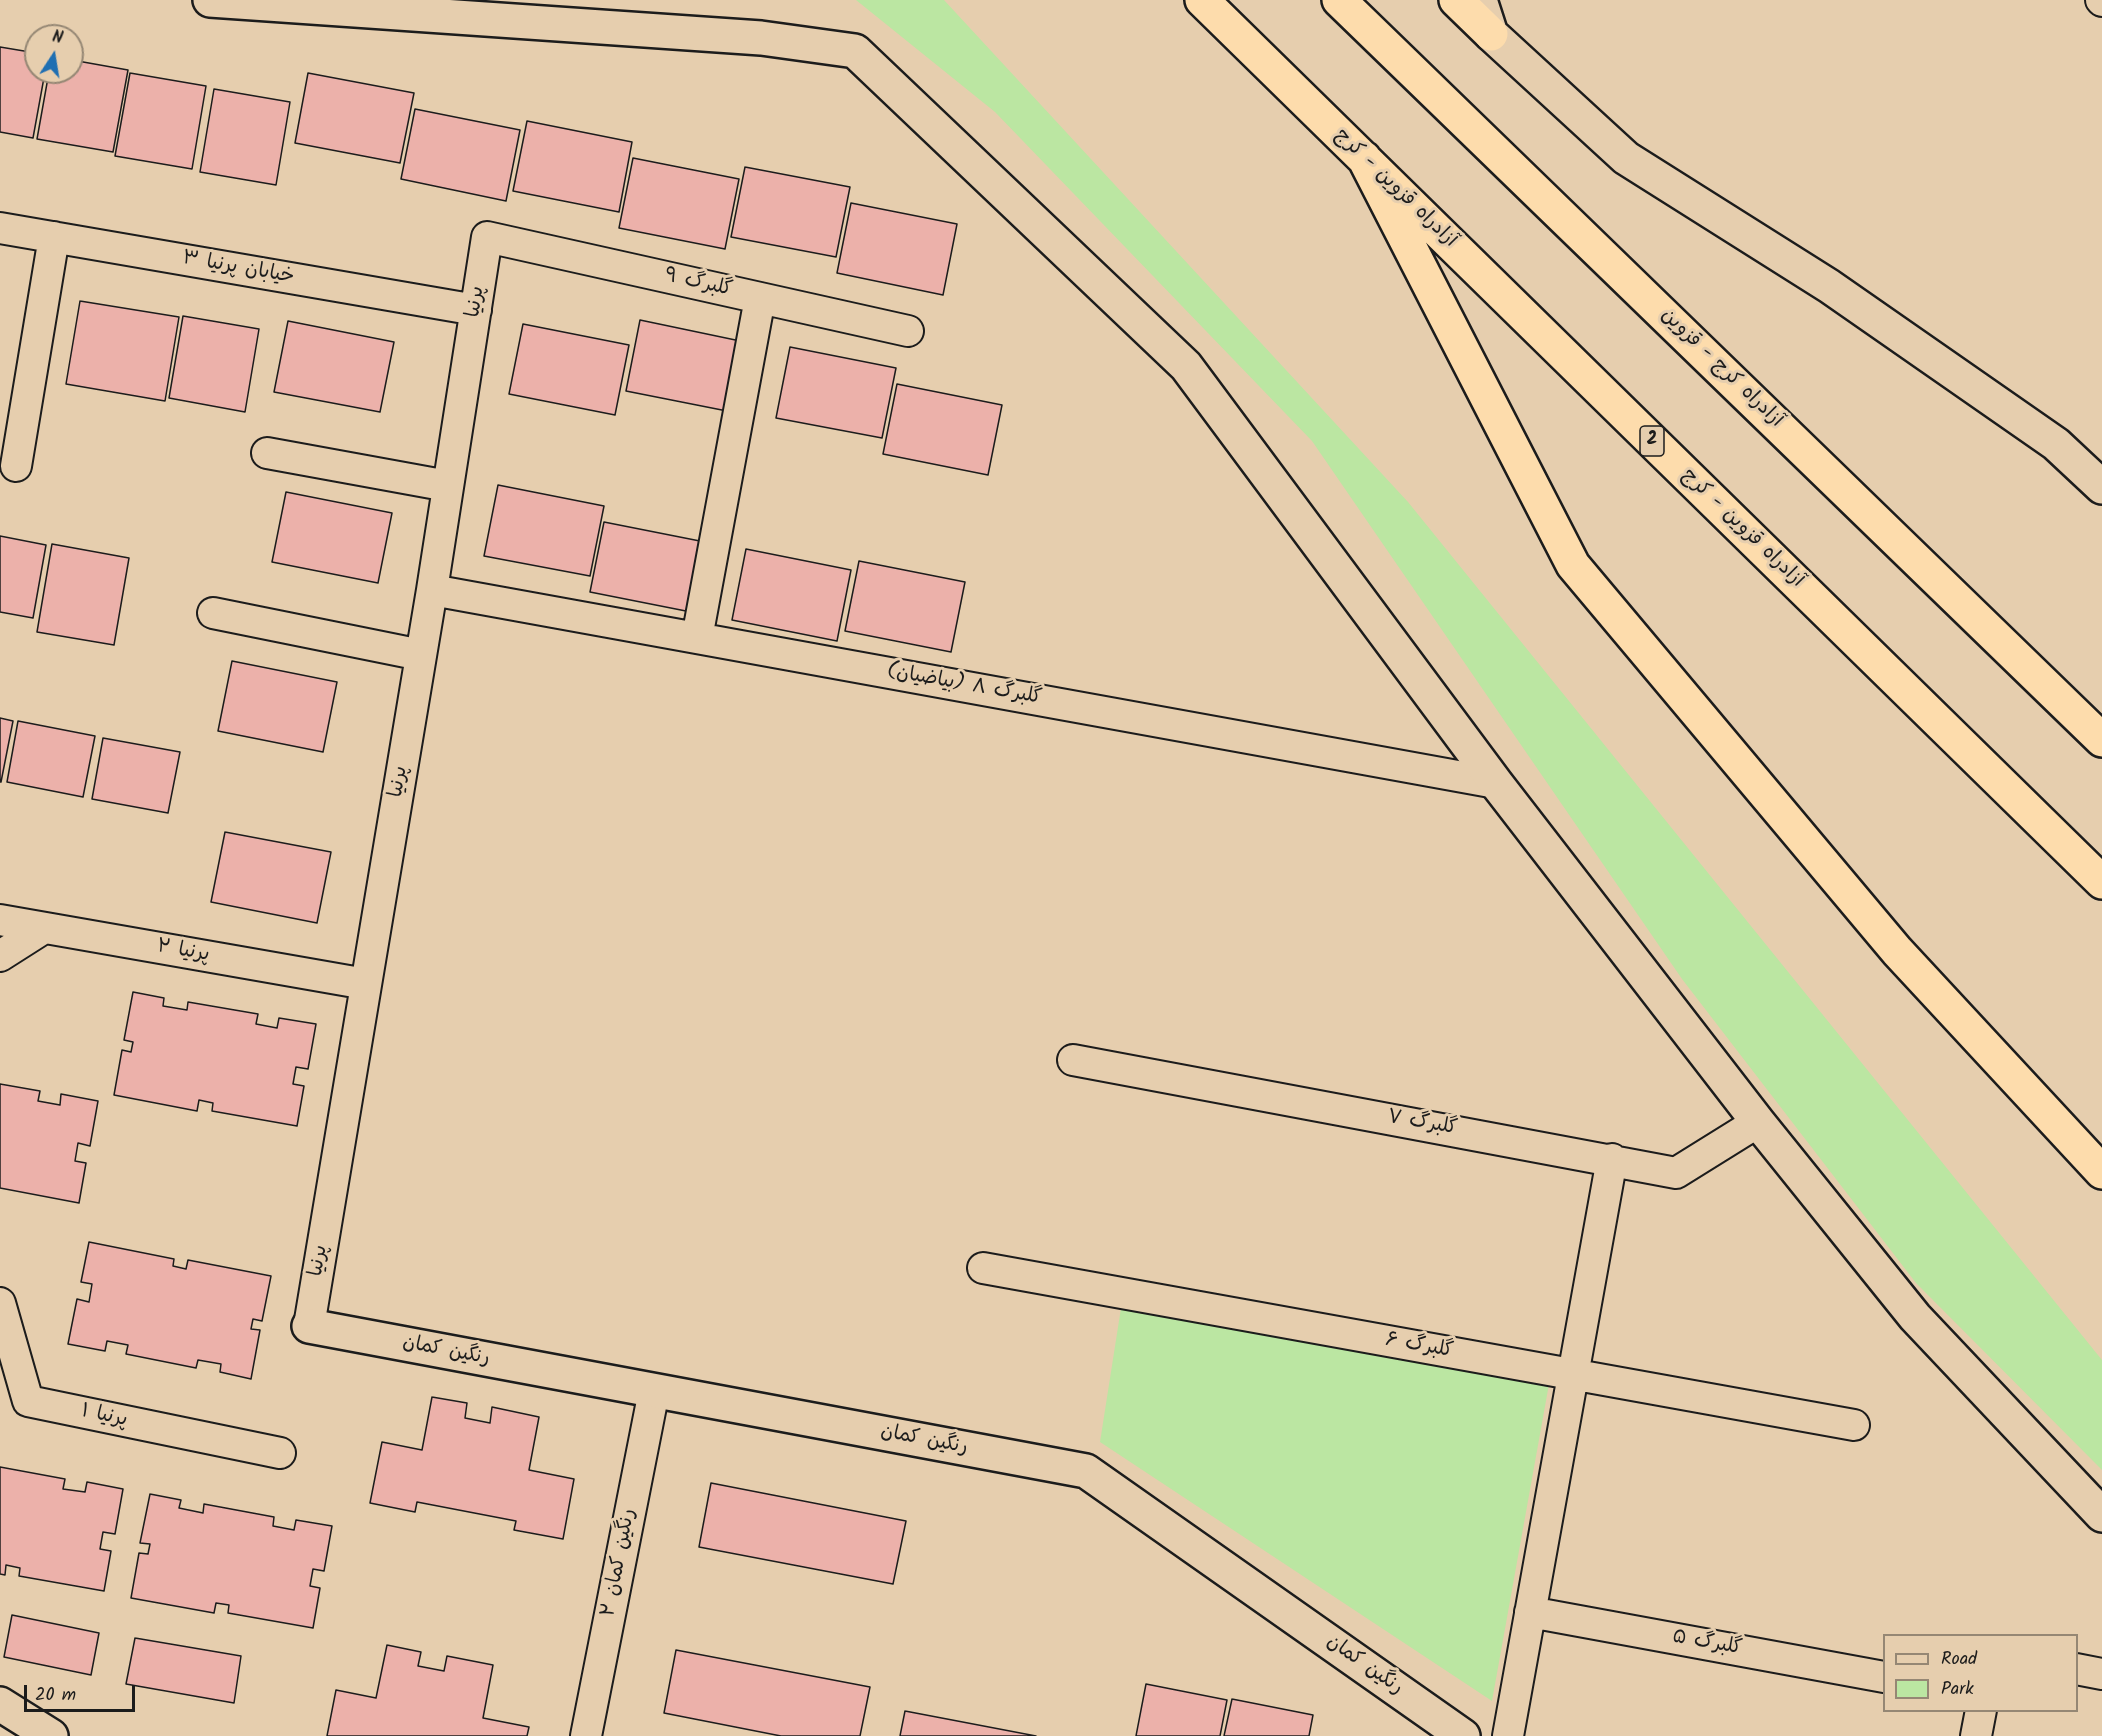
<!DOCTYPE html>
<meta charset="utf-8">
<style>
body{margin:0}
#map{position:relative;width:2102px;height:1736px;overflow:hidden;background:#e6ceae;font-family:Kalam,sans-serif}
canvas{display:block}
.legend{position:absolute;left:1883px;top:1634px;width:195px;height:78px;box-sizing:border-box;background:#e6ceae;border:2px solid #958774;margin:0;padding:8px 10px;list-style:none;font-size:18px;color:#1c1c1c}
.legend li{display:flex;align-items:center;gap:12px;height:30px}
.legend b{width:30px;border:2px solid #958774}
.north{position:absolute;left:24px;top:24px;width:60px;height:60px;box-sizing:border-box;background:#e6ceae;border:2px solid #958774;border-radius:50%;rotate:12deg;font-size:16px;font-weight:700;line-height:24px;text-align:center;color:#1c1c1c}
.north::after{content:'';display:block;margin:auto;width:21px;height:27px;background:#1f6fb2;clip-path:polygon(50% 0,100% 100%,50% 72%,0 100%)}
.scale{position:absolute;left:24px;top:1685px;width:111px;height:27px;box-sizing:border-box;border:3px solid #1c1c1c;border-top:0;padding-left:8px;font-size:18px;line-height:21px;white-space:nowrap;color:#1c1c1c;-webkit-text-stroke:4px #e6ceae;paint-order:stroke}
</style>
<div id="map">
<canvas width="2102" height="1736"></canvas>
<ul class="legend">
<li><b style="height:8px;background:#e6ceae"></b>Road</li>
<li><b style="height:16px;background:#bbe6a2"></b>Park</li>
</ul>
<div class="north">N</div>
<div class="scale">20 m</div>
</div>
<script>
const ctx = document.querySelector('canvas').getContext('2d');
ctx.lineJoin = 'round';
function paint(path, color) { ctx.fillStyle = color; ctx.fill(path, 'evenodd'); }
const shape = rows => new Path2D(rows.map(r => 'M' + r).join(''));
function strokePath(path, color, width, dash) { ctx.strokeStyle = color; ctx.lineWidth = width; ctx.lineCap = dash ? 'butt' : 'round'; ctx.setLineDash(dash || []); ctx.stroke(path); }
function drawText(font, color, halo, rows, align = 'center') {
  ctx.font = font + ' Kalam,"Playpen Sans Arabic",sans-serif'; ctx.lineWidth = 6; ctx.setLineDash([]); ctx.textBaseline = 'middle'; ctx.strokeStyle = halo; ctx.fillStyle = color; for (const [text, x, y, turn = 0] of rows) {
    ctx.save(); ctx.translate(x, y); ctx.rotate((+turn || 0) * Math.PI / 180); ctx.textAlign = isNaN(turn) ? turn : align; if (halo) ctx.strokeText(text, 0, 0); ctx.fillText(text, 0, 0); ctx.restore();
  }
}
paint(shape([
 [856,0,944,0,1408,502,2102,1360,2102,1470,1916,1283,1682,979,1312,441,995,112],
 [1121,1308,1549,1384,1492,1701,1100,1442]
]), '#bbe6a2');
const building = shape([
 [0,47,36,53,36,72,45,72,33,138,0,132,0,47],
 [72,60,128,70,113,152,37,139,49,72,72,72,72,60],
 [130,73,206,86,192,169,115,156,130,73],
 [308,73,414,93,400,163,295,143,308,73],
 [214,89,290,102,276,185,200,172,214,89],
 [415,109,520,130,506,201,401,179,415,109],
 [527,121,632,142,619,212,513,191,527,121],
 [633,158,739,179,725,249,619,228,633,158],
 [745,167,850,187,836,257,731,237,745,167],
 [851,203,957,224,943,295,837,273,851,203],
 [80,301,179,317,165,401,66,384,80,301],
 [183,316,259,329,245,412,169,398,183,316],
 [640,320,745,342,732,412,626,391,640,320],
 [288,321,394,342,380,412,274,392,288,321],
 [523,324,629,345,615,415,509,394,523,324],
 [790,347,896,368,882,438,776,418,790,347],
 [897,384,1002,405,988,475,883,454,897,384],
 [498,485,604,506,590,576,484,556,498,485],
 [286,492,392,513,378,583,272,562,286,492],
 [604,522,710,543,696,613,590,592,604,522],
 [0,536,46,545,33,618,0,612,0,536],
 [52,544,129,558,114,645,37,632,52,544],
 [746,549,851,570,837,641,732,620,746,549],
 [859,561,965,582,951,652,845,631,859,561],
 [232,661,337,682,323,752,218,731,232,661],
 [0,718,13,721,1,782,0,782,0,718],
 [18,721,95,736,83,797,7,782,18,721],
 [103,738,180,752,168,813,92,799,103,738],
 [225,832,331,852,317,923,211,902,225,832],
 [133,992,164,998,163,1006,187,1010,188,1002,258,1014,256,1024,277,1028,279,1018,316,1024,308,1069,296,1067,293,1084,304,1086,297,1126,212,1111,213,1103,199,1100,197,1111,114,1095,122,1050,131,1052,133,1042,124,1040,133,992],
 [0,1084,40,1091,38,1101,60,1105,61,1094,98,1101,90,1146,78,1143,75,1161,86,1163,79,1203,0,1188,0,1084],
 [89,1242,174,1259,173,1266,186,1269,188,1260,271,1276,262,1321,253,1319,251,1329,260,1330,251,1379,220,1372,221,1364,198,1360,196,1368,126,1354,128,1345,107,1341,105,1351,68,1344,77,1299,89,1302,92,1284,81,1282,89,1242],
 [432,1397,467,1403,465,1418,490,1423,492,1407,539,1417,529,1470,574,1479,563,1539,514,1530,516,1521,417,1502,415,1512,370,1503,382,1442,422,1450,432,1397],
 [0,1467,65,1479,63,1489,85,1492,87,1482,123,1489,115,1534,103,1532,100,1549,111,1551,104,1591,19,1576,20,1568,6,1565,5,1575,0,1574,0,1467],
 [711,1483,906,1521,893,1584,699,1547,711,1483],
 [150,1494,181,1500,179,1508,203,1513,204,1504,274,1517,273,1526,294,1530,296,1520,332,1526,324,1571,313,1569,310,1586,320,1588,313,1628,228,1613,229,1605,216,1603,214,1613,131,1598,139,1553,148,1554,150,1544,140,1543,150,1494],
 [12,1615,99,1633,91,1675,4,1657,12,1615],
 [135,1638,241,1656,234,1703,126,1684,135,1638],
 [387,1645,421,1652,418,1666,444,1671,447,1656,493,1665,483,1718,529,1727,527,1736,327,1736,336,1690,376,1698,387,1645],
 [676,1650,870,1687,860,1736,781,1736,664,1713,676,1650],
 [1146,1684,1227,1700,1220,1736,1136,1736,1146,1684],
 [1232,1699,1313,1715,1309,1736,1224,1736,1232,1699],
 [905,1711,1036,1736,900,1736,905,1711]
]);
paint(building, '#ecb1aa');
strokePath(building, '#1c1c1c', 1.5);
const street = shape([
 [2101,0,2102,1],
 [0,228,476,310],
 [267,453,448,486],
 [16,466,54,237],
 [432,590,1496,783],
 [213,613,421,655],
 [697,638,760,298],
 [0,920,366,984],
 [0,956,44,928],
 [1073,1060,1676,1173,1758,1122],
 [983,1268,1854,1425],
 [0,1303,28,1401,280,1453],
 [309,1326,432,590,487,237,908,331],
 [1530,1612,1884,1677],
 [2076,1669,2102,1674],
 [586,1736,654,1391],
 [1508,1736,1612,1159],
 [1976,1736,1981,1710]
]);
const secondary = shape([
 [210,0,761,38,855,51,1186,366,1496,783,1758,1122,1915,1317,2102,1515],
 [1480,0,1491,34,1626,158,1829,286,2056,444,2102,487],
 [309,1326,1086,1471,1463,1736],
 [0,1704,51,1736]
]);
const highway = shape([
 [1202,0,2102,882],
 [1339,0,2102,740],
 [1456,0,1491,34],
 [1364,158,1573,565,1897,951,2102,1172]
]);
strokePath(street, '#1c1c1c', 34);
strokePath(secondary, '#1c1c1c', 38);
strokePath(highway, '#1c1c1c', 38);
strokePath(street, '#e6ceae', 30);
strokePath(secondary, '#e6ceae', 33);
strokePath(highway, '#fddcac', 33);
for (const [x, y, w] of [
 [1652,441,24]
]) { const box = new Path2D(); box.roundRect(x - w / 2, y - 15, w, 30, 4.5); ctx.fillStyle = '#e6ceae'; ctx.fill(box); strokePath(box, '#1c1c1c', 1.5); }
drawText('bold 18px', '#1c1c1c', null, [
 ["2",1652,441]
]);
drawText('20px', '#1c1c1c', '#e6ceae', [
 ["آزادراه قزوین - کرج",1395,189,44],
 ["خیابان پرنیا ۳",238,269,10],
 ["گلبرگ ۹",698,284,13],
 ["پرنیا",477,302,-81],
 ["آزادراه کرج - قزوین",1721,369,44],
 ["آزادراه قزوین - کرج",1742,529,44],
 ["گلبرگ ۸ (بیاضیان)",964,686,10],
 ["پرنیا",400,782,-80],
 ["پرنیا ۲",183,952,10],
 ["گلبرگ ۷",1422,1124,10],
 ["پرنیا",320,1261,-80],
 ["گلبرگ ۶",1419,1347,10],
 ["رنگین کمان",446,1352,11],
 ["پرنیا ۱",104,1417,12],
 ["رنگین کمان",924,1441,11],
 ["رنگین کمان ۲",620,1563,-79],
 ["گلبرگ ۵",1707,1644,10],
 ["رنگین کمان",1364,1666,35]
]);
</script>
